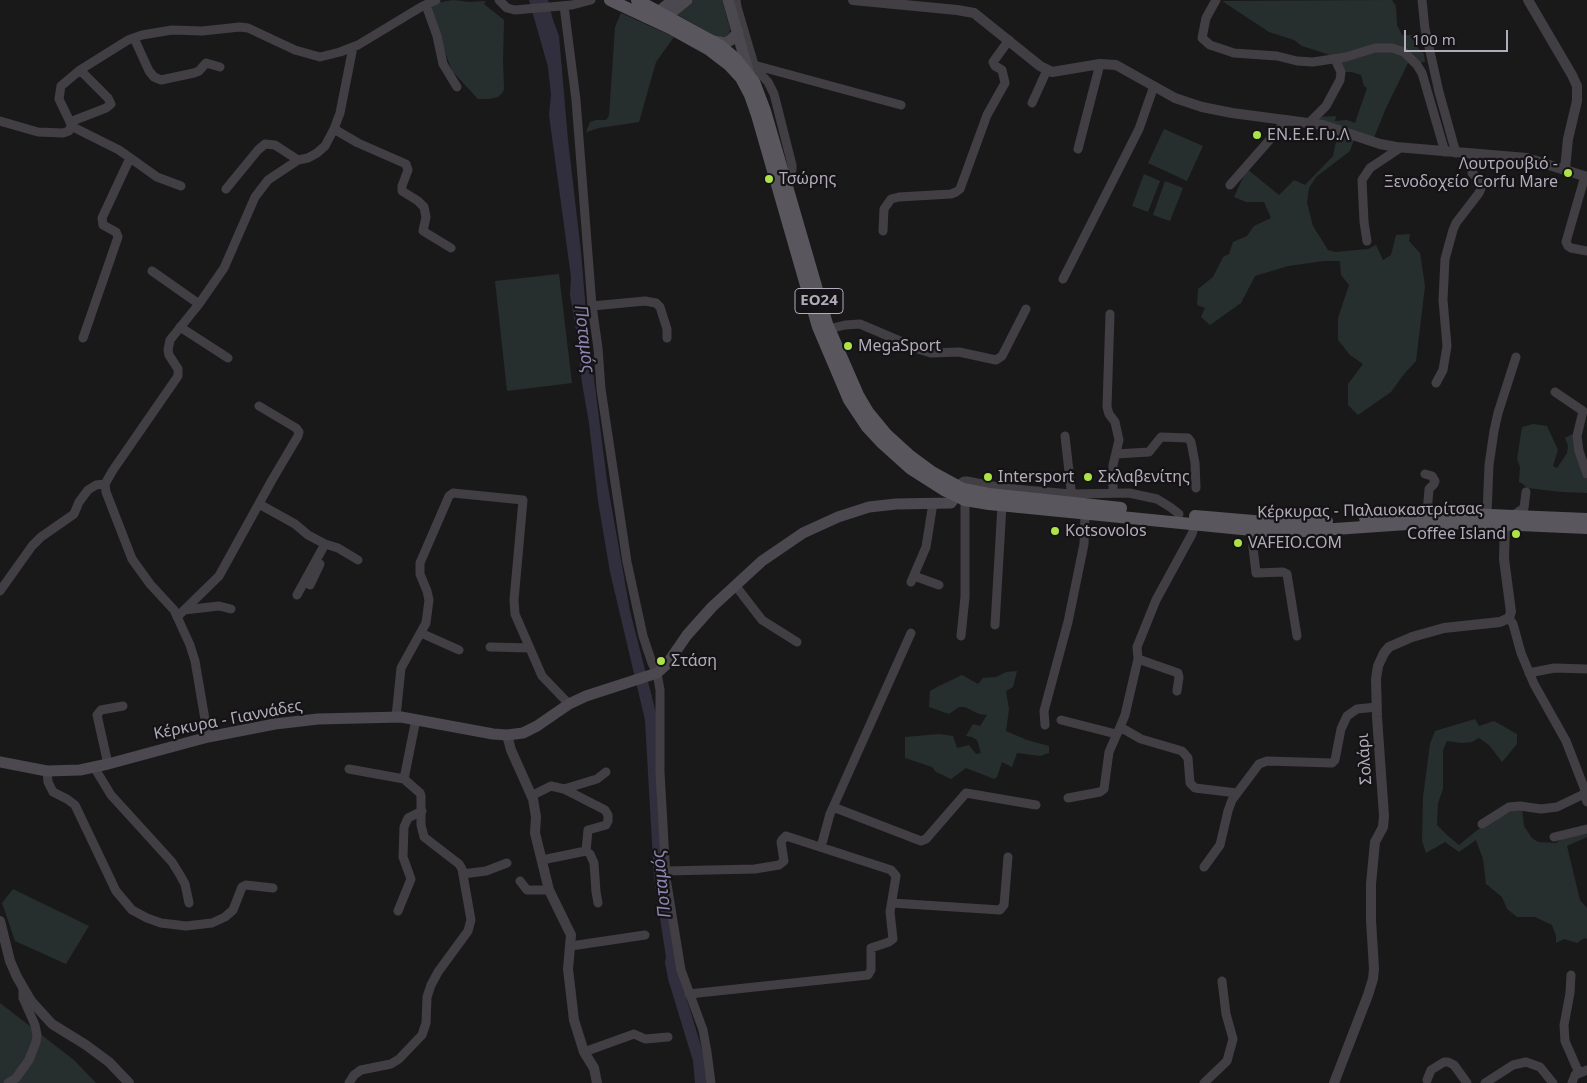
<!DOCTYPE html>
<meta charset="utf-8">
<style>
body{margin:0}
#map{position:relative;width:1587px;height:1083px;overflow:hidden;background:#1a191a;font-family:"Noto Sans",sans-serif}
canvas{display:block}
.scale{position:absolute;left:1404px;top:30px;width:104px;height:22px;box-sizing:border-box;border:2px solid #b1acb9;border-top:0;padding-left:6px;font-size:15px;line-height:18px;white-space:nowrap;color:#b1acb9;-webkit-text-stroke:4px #151315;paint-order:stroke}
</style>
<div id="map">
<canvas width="1587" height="1083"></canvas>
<div class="scale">100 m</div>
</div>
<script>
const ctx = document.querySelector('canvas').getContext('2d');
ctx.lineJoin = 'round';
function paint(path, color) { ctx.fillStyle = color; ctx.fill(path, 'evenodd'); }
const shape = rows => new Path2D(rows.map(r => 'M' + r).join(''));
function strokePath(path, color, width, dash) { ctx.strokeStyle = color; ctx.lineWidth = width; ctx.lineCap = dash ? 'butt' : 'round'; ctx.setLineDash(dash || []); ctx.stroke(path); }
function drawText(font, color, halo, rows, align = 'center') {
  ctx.font = font + ' "Noto Sans",sans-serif'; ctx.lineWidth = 4.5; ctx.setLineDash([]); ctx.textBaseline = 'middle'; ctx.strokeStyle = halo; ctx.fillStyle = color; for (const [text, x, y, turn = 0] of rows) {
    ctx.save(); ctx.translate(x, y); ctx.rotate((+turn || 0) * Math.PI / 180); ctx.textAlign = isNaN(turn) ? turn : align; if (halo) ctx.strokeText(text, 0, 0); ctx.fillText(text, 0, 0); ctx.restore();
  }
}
paint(shape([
 [453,0,470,2,486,1,484,4,504,20,503,60,504,89,503,92,498,97,489,99,478,99,452,71,428,6,436,3],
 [693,0,722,0,730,29,729,35,723,38,715,36,678,15,677,13],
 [1392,0,1396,6,1397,25,1402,35,1412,35,1418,48,1424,54,1425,62,1408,63,1386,108,1373,140,1356,134,1350,151,1316,177,1309,188,1307,203,1313,226,1328,250,1335,252,1368,249,1376,245,1383,260,1391,255,1396,235,1410,234,1409,241,1420,253,1425,286,1416,361,1404,374,1391,392,1358,415,1348,405,1348,384,1363,364,1350,355,1338,340,1338,318,1349,285,1341,275,1340,261,1324,261,1288,266,1255,276,1241,303,1210,325,1201,317,1205,308,1197,305,1198,289,1213,277,1223,257,1229,254,1233,242,1247,236,1254,226,1271,218,1264,202,1246,202,1234,197,1247,169,1279,195,1294,180,1305,185,1333,156,1339,128,1314,121,1317,117,1336,116,1335,121,1347,120,1355,123,1367,88,1364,86,1361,75,1352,72,1346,72,1335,64,1333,56,1302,46,1294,40,1269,32,1222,1],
 [621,13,674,37,656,62,639,122,599,128,586,132,590,122,596,120,606,120,609,116,615,27],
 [1164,129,1203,146,1187,181,1148,163],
 [1144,174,1160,181,1148,212,1132,206],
 [1165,181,1183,188,1170,221,1153,215],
 [559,274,572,383,507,391,495,281],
 [1533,424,1547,426,1558,450,1553,466,1557,468,1567,453,1568,446,1565,438,1572,434,1575,438,1582,471,1587,479,1587,493,1562,492,1527,488,1523,484,1519,482,1520,467,1517,459,1522,427],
 [1017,671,1013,687,1006,691,1009,709,1006,731,1027,740,1049,746,1049,753,1040,756,1017,753,1012,767,1002,762,997,777,994,779,966,768,951,779,936,772,932,767,905,758,905,737,939,734,953,736,957,748,969,745,976,754,981,753,977,740,972,737,966,736,973,724,980,726,987,715,979,714,965,707,959,707,949,714,929,707,930,691,939,686,962,675,978,684,983,678,996,677,1006,672],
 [1475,719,1479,726,1494,721,1517,734,1517,744,1502,762,1489,745,1479,738,1472,742,1462,743,1447,741,1443,750,1443,789,1438,803,1437,825,1447,835,1459,845,1476,831,1500,815,1513,809,1522,809,1524,826,1532,838,1538,842,1556,843,1561,839,1587,834,1587,837,1567,846,1580,900,1587,908,1587,939,1584,938,1577,943,1564,939,1556,943,1556,936,1552,925,1535,917,1517,917,1507,909,1502,897,1486,884,1483,859,1476,840,1459,852,1445,842,1426,853,1422,841,1423,797,1430,744,1435,731],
 [13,889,89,926,66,964,15,941,2,903],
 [0,1003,74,1060,96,1083,0,1083]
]), '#272f2e');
paint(shape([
 [529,0,548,0,553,20,559,36,568,140,581,252,587,324,607,481,630,611,656,713,663,870,677,971,674,978,669,977,654,878,645,720,610,572,598,501,589,423,582,383,576,330,570,295,571,277,549,115,551,95,548,67]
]), '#312f3d');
strokePath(shape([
 [671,962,674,978,699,1060,701,1083]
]), '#312f3d', 12);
strokePath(shape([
 [499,0,507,8,515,10,572,5,591,0],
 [736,0,737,7,755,68,768,82,774,94,792,165,792,170,785,179],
 [1216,0,1206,18,1202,38,1210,45,1234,53,1277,56,1297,61,1313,62,1346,57,1375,48,1392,48,1404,52,1417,65,1422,73,1445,152],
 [1422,0,1425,29,1439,92,1456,153],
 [426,5,437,36,443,64,457,87],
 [564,6,576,100,592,306,598,348,601,389,627,562,643,636,652,663,657,673,660,690,660,772,666,878,681,970,703,1030,707,1052,711,1083],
 [134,38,149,71,154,77,161,80,194,73,199,71,206,63,220,67],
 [754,65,901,105],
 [1032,103,1047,70],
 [0,121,38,132,63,133,69,131,71,126,70,122,59,99,61,86,80,70,128,40,142,35,172,30,202,31,240,27,248,28,295,50,320,57,340,52,358,45,421,7,436,0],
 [70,122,106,108,111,104,108,98,80,70],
 [1309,123,1326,106,1340,80,1341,72,1335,59],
 [71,126,119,150,157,177,181,186],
 [334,129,358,143,406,164,408,170,402,186,402,191,418,201,424,207,426,217,423,231,451,248],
 [1078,149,1100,64],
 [1585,176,1566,242,1568,246,1571,248,1587,251],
 [1230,185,1287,120],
 [226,189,258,150,265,144,275,145,298,160,308,158,317,153,325,146,334,129,340,113,353,47],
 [883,231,884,209,891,199,899,197,951,194,956,192,960,189,987,115,1005,83,1002,70,995,66,993,62,1009,40],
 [1367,241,1364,222,1362,180,1370,168,1400,148],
 [152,271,199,304],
 [1063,279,1139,129,1154,86],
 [592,306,645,301,656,303,660,307,667,329,667,338],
 [1110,314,1107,407,1109,414,1115,422,1119,440,1113,465,1113,492],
 [180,327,228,358],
 [829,329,845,325,860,324,921,350,931,353,959,352,996,360,1002,356,1026,309],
 [83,338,118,237,116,232,103,225,102,218,130,158],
 [1436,383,1443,370,1447,346,1443,300,1445,259,1453,230,1456,223,1479,193,1482,186,1481,182,1472,173,1474,154],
 [1555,392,1583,411,1577,436,1579,451,1587,474],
 [1065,436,1072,498],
 [1116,454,1149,452,1161,437,1188,438,1191,442,1195,463,1196,488],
 [1425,474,1432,476,1435,481,1434,484,1429,489,1427,514],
 [957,486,964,481,967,481,1003,488,1071,494,1129,493,1157,499,1170,507,1179,514],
 [259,504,295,524,308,535,325,544,338,548,358,560],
 [1487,514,1489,465,1494,431,1498,413,1516,357],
 [1514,515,1524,508,1526,492],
 [1251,530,1256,573,1283,572,1287,574,1297,636],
 [914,576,939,585],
 [911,582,926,547,933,503],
 [310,585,320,564],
 [735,585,762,620,797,642],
 [0,591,32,546,41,537,74,514,79,502,88,490,96,485,105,484],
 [297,595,325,544],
 [184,610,219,606,231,609],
 [177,617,219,576,272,480,298,436,299,432,296,428,259,406],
 [1509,618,1513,624,1521,653,1534,684,1566,741,1585,790,1584,794,1587,802],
 [995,625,1002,505],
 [421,633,459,650],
 [961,636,965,597,965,500],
 [490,647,530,648],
 [1138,659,1137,647,1156,600,1192,534,1195,524],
 [1529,673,1554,668,1587,669],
 [1177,691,1179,677,1178,673,1138,659,1125,715,1120,727,1141,739,1182,751,1188,758,1190,783,1195,788,1237,793],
 [396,717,401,668,426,623,429,600,427,591,420,574,420,563,449,496,453,493,523,500,514,600,515,614,542,676,569,704],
 [1061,720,1116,734],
 [1045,725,1044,711,1068,622,1084,544,1085,514],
 [208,737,195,661,190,645,174,610,150,584,132,559,106,492,105,484,113,470,178,376,178,369,169,355,168,350,170,340,199,304,224,268,255,197,268,180,298,160],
 [108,764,97,715,101,710,123,706],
 [94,767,111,795,172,862,180,875,185,884,189,903],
 [349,769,404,779],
 [47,771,48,782,53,792,67,799,75,805,116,891,132,910,147,918,161,923,186,926,212,923,225,917,233,910,242,887,246,885,273,888],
 [531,796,551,786,564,789,597,779,606,772],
 [1068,798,1100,792,1104,789,1109,752,1120,727],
 [833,807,921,841,926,839,966,793,1036,805],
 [1482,824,1509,807,1520,806,1541,809,1557,807,1584,794],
 [1554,837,1587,829],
 [821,847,830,814,911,633],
 [586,851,590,854,594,863,596,892,598,903],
 [542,860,586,851,588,830,606,825,608,821,608,815,605,810,564,789],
 [1204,867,1220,845,1228,811,1232,800,1259,764,1267,761,1332,763,1335,760,1341,729,1347,716,1357,709,1377,707],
 [665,871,755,869,779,865,784,861,781,842,782,840,786,836,891,870,896,876,890,912,893,939,889,942,871,948,871,970,868,975,689,994],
 [463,874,486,871,507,863],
 [520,881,527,890,549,890],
 [892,903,1000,910,1004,905,1008,857],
 [398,911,411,879,403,857,404,827,408,818,422,811],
 [571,946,645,935],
 [1571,975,1570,993,1564,1025,1565,1041,1579,1073],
 [584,1052,634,1034,645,1039,668,1037],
 [1427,1080,1431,1070,1444,1062,1448,1062,1454,1065,1467,1083],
 [8,1083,16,1078,29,1060,36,1042,37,1035,35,1025,23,998,23,989],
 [349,1083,354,1075,361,1070,391,1064,399,1059,422,1035,426,1023,427,997,431,985,438,972,468,931,471,920,462,869,459,864,424,837,421,825,421,796,420,793,404,779,416,719],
 [1204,1083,1227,1061,1233,1039,1226,1014,1222,981],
 [1485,1083,1513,1065,1526,1062,1540,1067,1553,1083],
 [1572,1083,1575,1075,1587,1070]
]), '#423f44', 9);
strokePath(shape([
 [853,0,957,10,974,13,1040,66,1052,72,1100,64,1116,65,1175,98,1202,107,1232,113,1323,125,1380,144,1396,147,1527,158,1587,177],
 [1528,0,1572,75,1577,86,1577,101,1568,139,1565,169],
 [507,735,511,750,533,799,536,817,535,833,549,890,571,935,568,969,574,1020,584,1052,594,1068,597,1083],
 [0,921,10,961,17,977,31,1001,52,1024,86,1045,109,1062,129,1083],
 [1334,1083,1368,995,1373,979,1374,969,1371,920,1371,884,1375,842,1383,827,1384,816,1377,717,1376,679,1378,666,1384,653,1389,647,1412,637,1444,628,1500,622,1509,618,1511,612,1504,559,1505,524]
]), '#423f44', 10);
strokePath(shape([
 [728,0,749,74],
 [653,16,673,0],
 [661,21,687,0],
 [713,41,725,43,731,40,738,32],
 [0,762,47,771,80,770,108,764,208,737,275,724,318,719,401,717,493,734,507,735,523,733,537,726,569,704,586,696,657,673,667,664,687,635,712,607,762,561,803,533,838,517,869,507,896,504,951,503,960,489]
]), '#4b484f', 11);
strokePath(shape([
 [610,0,670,28,708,49,729,65,741,78,750,95,757,115,818,327,849,400,867,427,881,442,911,469,944,490,965,500,989,504,1262,531,1306,531,1407,524,1474,523,1587,528],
 [637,0,721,46,735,58,754,82,765,111,827,324,858,395,868,412,887,435,909,455,932,472,963,489,989,494,1121,508],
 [1195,516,1265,522,1327,521],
 [1365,518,1466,514,1587,519]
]), '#5a565e', 12);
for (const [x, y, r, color] of [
 [1257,135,5,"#ace348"],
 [1568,173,5,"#ace348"],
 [769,179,5,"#ace348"],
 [848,346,5,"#ace348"],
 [988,477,5,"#ace348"],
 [1088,477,5,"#ace348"],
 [1055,531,5,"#ace348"],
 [1516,534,5,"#ace348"],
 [1238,543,5,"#ace348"],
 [661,661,5,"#ace348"]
]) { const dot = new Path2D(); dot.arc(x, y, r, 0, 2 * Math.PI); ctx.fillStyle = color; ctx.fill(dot); strokePath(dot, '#151315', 2); }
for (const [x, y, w] of [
 [819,301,48]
]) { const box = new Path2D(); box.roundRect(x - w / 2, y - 12.5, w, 25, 4); ctx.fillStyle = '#151315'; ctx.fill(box); strokePath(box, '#b1acb9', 1); }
drawText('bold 15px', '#b1acb9', null, [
 ["ΕΟ24",819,301]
]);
drawText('16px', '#b1acb9', '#151315', [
 ["ΕΝ.Ε.Ε.Γυ.Λ",1267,135],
 ["Λουτρουβιό -",1558,164,"right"],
 ["Ξενοδοχείο Corfu Mare",1558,182,"right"],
 ["Τσώρης",779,179],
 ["MegaSport",858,346],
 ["Intersport",998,477],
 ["Σκλαβενίτης",1098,477],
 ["Kotsovolos",1065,531],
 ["Coffee Island",1506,534,"right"],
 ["VAFEIO.COM",1248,543],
 ["Στάση",671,661]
], 'left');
drawText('16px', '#b1acb9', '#151315', [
 ["Κέρκυρας - Παλαιοκαστρίτσας",1370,511,-1],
 ["Κέρκυρα - Γιαννάδες",228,720,-11],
 ["Σολάρι",1365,759,-94]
]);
drawText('italic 18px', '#8d86b1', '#151315', [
 ["Ποταμός",584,339,83],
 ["Ποταμός",662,884,-96]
]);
</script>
